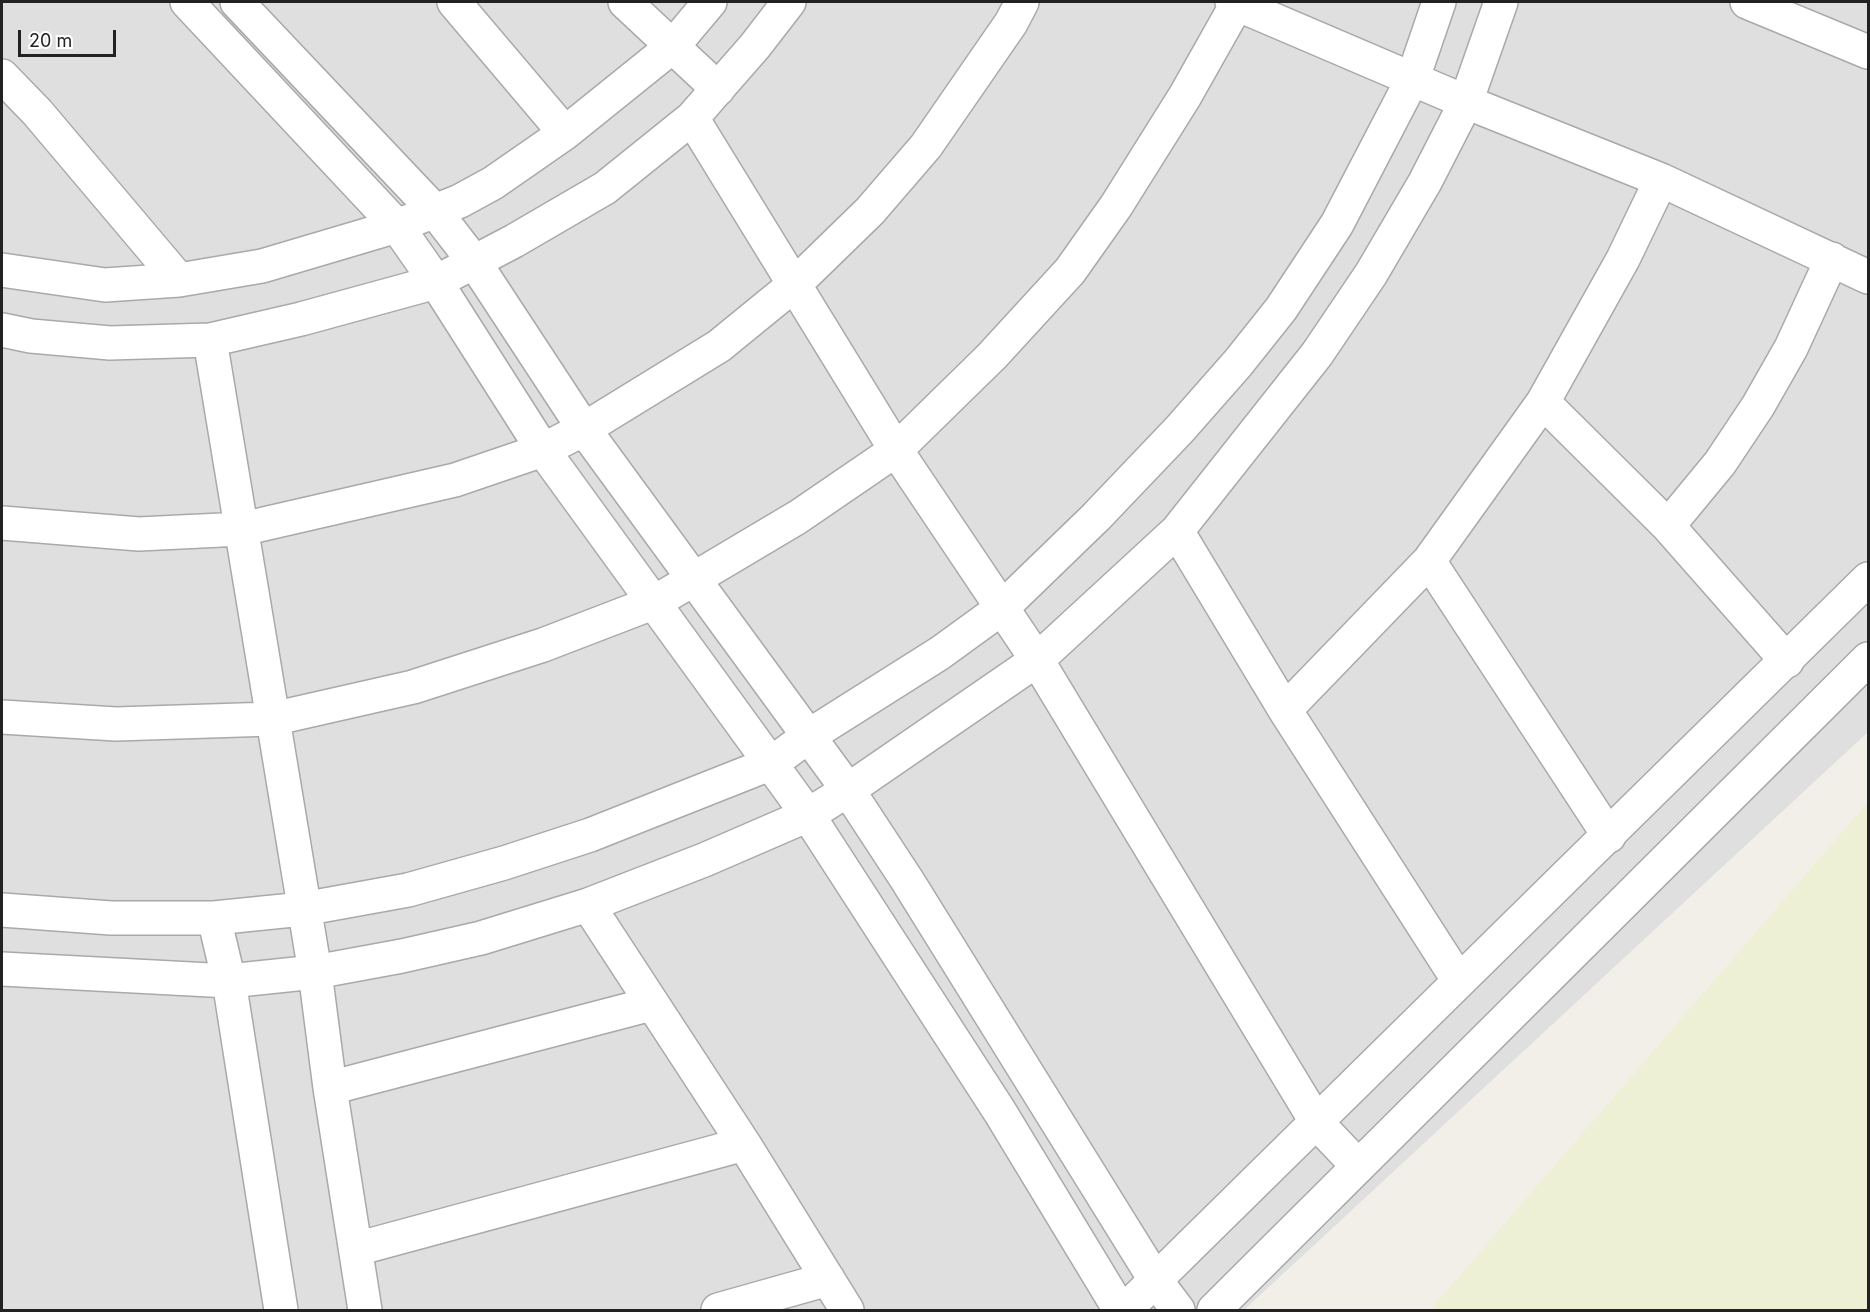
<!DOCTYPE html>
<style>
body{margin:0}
#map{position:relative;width:1870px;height:1312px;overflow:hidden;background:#f2efe9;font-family:Inter,sans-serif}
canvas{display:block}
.frame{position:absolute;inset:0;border:3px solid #222;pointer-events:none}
.scale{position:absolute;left:18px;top:30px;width:98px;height:27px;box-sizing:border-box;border:3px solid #222;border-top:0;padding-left:8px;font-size:18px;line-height:21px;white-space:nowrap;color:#222;-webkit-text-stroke:4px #fff;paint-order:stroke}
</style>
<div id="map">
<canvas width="1870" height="1312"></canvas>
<div class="frame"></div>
<div class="scale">20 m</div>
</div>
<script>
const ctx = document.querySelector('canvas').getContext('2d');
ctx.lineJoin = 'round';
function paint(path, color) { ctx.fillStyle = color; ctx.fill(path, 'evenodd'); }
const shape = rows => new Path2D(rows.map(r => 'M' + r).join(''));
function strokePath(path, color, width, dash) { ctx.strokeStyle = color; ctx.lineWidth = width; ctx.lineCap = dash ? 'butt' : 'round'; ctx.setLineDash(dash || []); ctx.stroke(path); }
paint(shape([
 [2,2,1868,2,1868,732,1244,1310,2,1310]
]), '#e0dfdf');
paint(shape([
 [1868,803,1868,1310,1430,1310,1862,809]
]), '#eef0d5');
const minor = shape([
 [187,2,397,226,436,282,543,450,808,815,1000,1112,1120,1310],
 [237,2,434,210,475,263,584,429,848,790,907,880,1156,1281,1178,1310],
 [454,2,565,133],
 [625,2,718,89],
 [1232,2,1466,102,1661,180,1868,277],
 [1747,2,1868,52],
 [2,76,37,112,179,280],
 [692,118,896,450,1037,660,1317,1123,1358,1166],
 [2,270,105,285,179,280,262,266,397,226,460,201,493,183,565,133,673,46,710,2],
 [2,330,31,336,110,343,210,340,301,319,436,282,514,241,605,188,692,118,755,46,789,2],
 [210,340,315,972,330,1088,365,1310],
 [1543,402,1668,526,1787,661],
 [2,523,139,534,242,529,455,480,543,450,584,429,719,346,795,284,870,211,926,146,1011,23,1022,2],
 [1668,526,1720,463,1758,406,1791,348,1832,259],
 [1177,531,1285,710,1459,981],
 [1429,561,1609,836],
 [1285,710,1429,561,1543,402,1623,259,1661,180],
 [2,717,116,724,272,719,413,687,543,645,655,602,798,517,896,450,992,356,1070,271,1116,206,1185,96,1238,2],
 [588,905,744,1144,847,1310],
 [2,910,111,918,214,918,303,909,408,890,504,863,590,835,772,763,807,737,940,653,1002,608,1096,517,1179,430,1238,363,1281,309,1337,224,1413,78,1439,2],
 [214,918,229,981,281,1310],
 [2,969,229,981,315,972,402,956,481,938,588,905,704,860,808,815,848,790,1037,660,1177,531,1317,354,1371,274,1425,182,1466,102,1501,2],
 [330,1088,651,1004],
 [356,1249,744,1144],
 [718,1310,828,1279]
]);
const tertiary = shape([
 [1125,1310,1868,579],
 [1214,1310,1868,659]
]);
strokePath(minor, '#a9a9a9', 36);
strokePath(tertiary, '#a9a9a9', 36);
strokePath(minor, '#fff', 33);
strokePath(tertiary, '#fff', 33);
</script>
